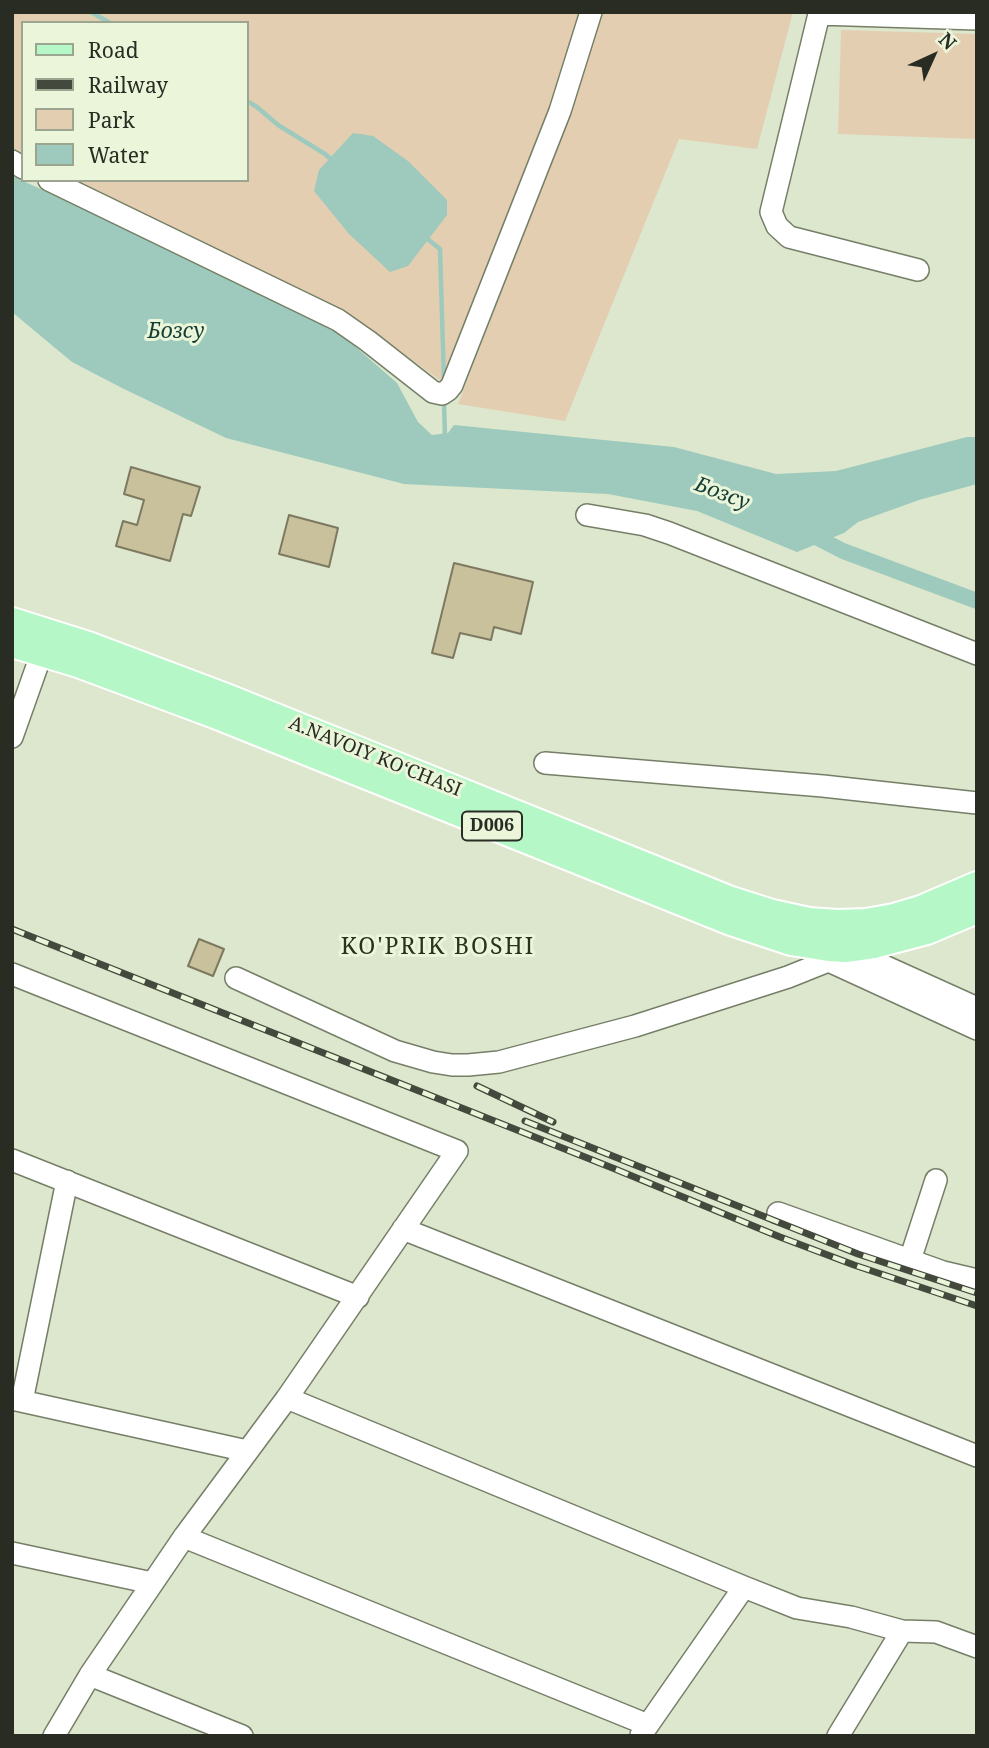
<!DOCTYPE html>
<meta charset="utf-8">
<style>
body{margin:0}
#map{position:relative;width:989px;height:1748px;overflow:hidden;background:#dde7cd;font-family:"Noto Serif",serif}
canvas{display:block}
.frame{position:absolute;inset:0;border:14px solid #282c22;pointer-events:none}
.legend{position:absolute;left:21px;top:21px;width:228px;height:161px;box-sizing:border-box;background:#eaf5da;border:2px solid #9ca590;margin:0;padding:9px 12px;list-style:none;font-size:21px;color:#282c22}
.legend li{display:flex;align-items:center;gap:14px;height:35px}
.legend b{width:35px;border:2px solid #9ca590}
.north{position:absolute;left:898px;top:21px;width:70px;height:70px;-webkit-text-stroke:5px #eaf5da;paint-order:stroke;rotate:45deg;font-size:19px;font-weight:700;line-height:28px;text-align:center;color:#282c22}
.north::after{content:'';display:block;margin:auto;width:24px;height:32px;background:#282c22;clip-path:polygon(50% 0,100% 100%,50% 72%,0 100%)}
</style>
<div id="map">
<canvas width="989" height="1748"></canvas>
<div class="frame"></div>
<ul class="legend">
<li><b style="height:9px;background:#b6f7c7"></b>Road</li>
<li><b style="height:9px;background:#44493d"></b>Railway</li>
<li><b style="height:19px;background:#e4ceb2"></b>Park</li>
<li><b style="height:19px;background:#9dcabd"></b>Water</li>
</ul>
<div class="north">N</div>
</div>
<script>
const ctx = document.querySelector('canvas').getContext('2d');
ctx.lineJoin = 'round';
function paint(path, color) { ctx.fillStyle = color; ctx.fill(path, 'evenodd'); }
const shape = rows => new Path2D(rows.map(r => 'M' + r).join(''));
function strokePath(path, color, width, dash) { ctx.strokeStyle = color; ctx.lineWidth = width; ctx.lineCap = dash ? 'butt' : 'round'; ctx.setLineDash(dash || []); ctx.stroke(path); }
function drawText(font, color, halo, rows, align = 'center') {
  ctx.font = font + ' "Noto Serif",serif'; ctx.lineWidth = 6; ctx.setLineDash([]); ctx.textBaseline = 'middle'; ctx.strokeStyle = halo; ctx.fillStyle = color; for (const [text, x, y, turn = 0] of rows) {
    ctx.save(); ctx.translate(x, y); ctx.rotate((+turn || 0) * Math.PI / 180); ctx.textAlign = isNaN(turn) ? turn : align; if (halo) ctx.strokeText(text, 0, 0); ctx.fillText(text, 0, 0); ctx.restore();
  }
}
paint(shape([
 [12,12,581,12,548,119,443,381,441,381,362,324,326,303,74,180,247,180,247,23,23,23,23,155,12,148],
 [601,12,793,12,757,149,679,139,565,421,458,404,571,111],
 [841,30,977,34,977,139,838,134]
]), '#e4ceb2');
paint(shape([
 [353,133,373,136,408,161,447,200,447,215,408,266,390,272,349,234,314,191,319,170],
 [12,176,195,259,333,327,397,383,418,422,432,435,448,433,454,425,674,447,776,474,836,471,967,437,977,437,977,484,919,500,858,522,844,533,797,552,697,511,608,494,404,484,226,438,122,388,72,362,12,312]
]), '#9dcabd');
strokePath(shape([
 [91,12,110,23],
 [247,101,257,107,278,125,325,154,334,162],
 [425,237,440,249,444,382],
 [444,401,445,438]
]), '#9dcabd', 4.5);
strokePath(shape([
 [806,532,843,551,977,601]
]), '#9dcabd', 16);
const building = shape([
 [131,467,200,487,191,516,183,514,170,561,116,546,123,521,137,525,144,500,124,494,131,467],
 [289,515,338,528,329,567,279,554,289,515],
 [454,563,533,582,521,634,494,627,491,640,460,633,453,658,432,653,454,563],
 [199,939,224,949,213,976,188,966,199,939]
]);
paint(building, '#c8c19c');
strokePath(building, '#7d7960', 2);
const minor = shape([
 [12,161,23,168],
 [49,180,338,320,368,341,433,392,442,394,448,390,452,385,560,111,591,12],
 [918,270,789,237,777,226,771,212,819,14,977,19],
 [587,515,645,525,669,533,977,654],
 [12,737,46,641],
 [545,763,823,786,977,803],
 [842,947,977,1008],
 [818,956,977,1029],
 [12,974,457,1151,287,1398,184,1537,90,1675,54,1736],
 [236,978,395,1051,433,1062,452,1065,468,1065,499,1062,635,1026,788,977,828,961,845,949,843,942],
 [12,1160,358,1297],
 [778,1213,943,1272,977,1280],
 [403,1229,977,1456],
 [910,1260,936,1180],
 [287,1398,744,1587,797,1608,851,1617,902,1631,936,1632,977,1647],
 [12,1399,247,1451],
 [22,1401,67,1181],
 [184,1537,648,1725],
 [12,1553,152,1583],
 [90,1675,242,1736],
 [641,1735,744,1587],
 [838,1736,902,1631]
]);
const major = shape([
 [12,621,88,645,226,697,731,900,772,913,809,921,838,923,866,922,894,917,921,909,977,885],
 [12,644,78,664,215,715,731,922,791,942,829,948,845,949,874,945,927,931,977,910]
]);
strokePath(minor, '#757f67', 24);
strokePath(major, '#fff', 30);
strokePath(minor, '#fff', 21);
strokePath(major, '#b6f7c7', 26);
const rail = shape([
 [12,929,615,1169,780,1237,854,1265,977,1306],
 [477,1086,553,1122],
 [525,1121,858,1254,977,1293]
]);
strokePath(rail, '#44493d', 7);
strokePath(rail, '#eaf5da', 4.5, [13]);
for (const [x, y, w] of [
 [492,826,60]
]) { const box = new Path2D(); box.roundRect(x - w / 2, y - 14.5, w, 29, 5); ctx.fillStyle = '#eaf5da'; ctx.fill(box); strokePath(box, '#282c22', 2); }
drawText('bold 18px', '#282c22', null, [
 ["D006",492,826]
]);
drawText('19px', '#282c22', '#eaf5da', [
 ["A.NAVOIY KO‘CHASI",375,757,22]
]);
drawText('italic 21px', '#143d34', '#eaf5da', [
 ["Бозсу",176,332],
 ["Бозсу",722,494,21]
]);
ctx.letterSpacing = '2px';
drawText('23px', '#2a321d', '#eaf5da', [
 ["KO'PRIK BOSHI",438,947]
]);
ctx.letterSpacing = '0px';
</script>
